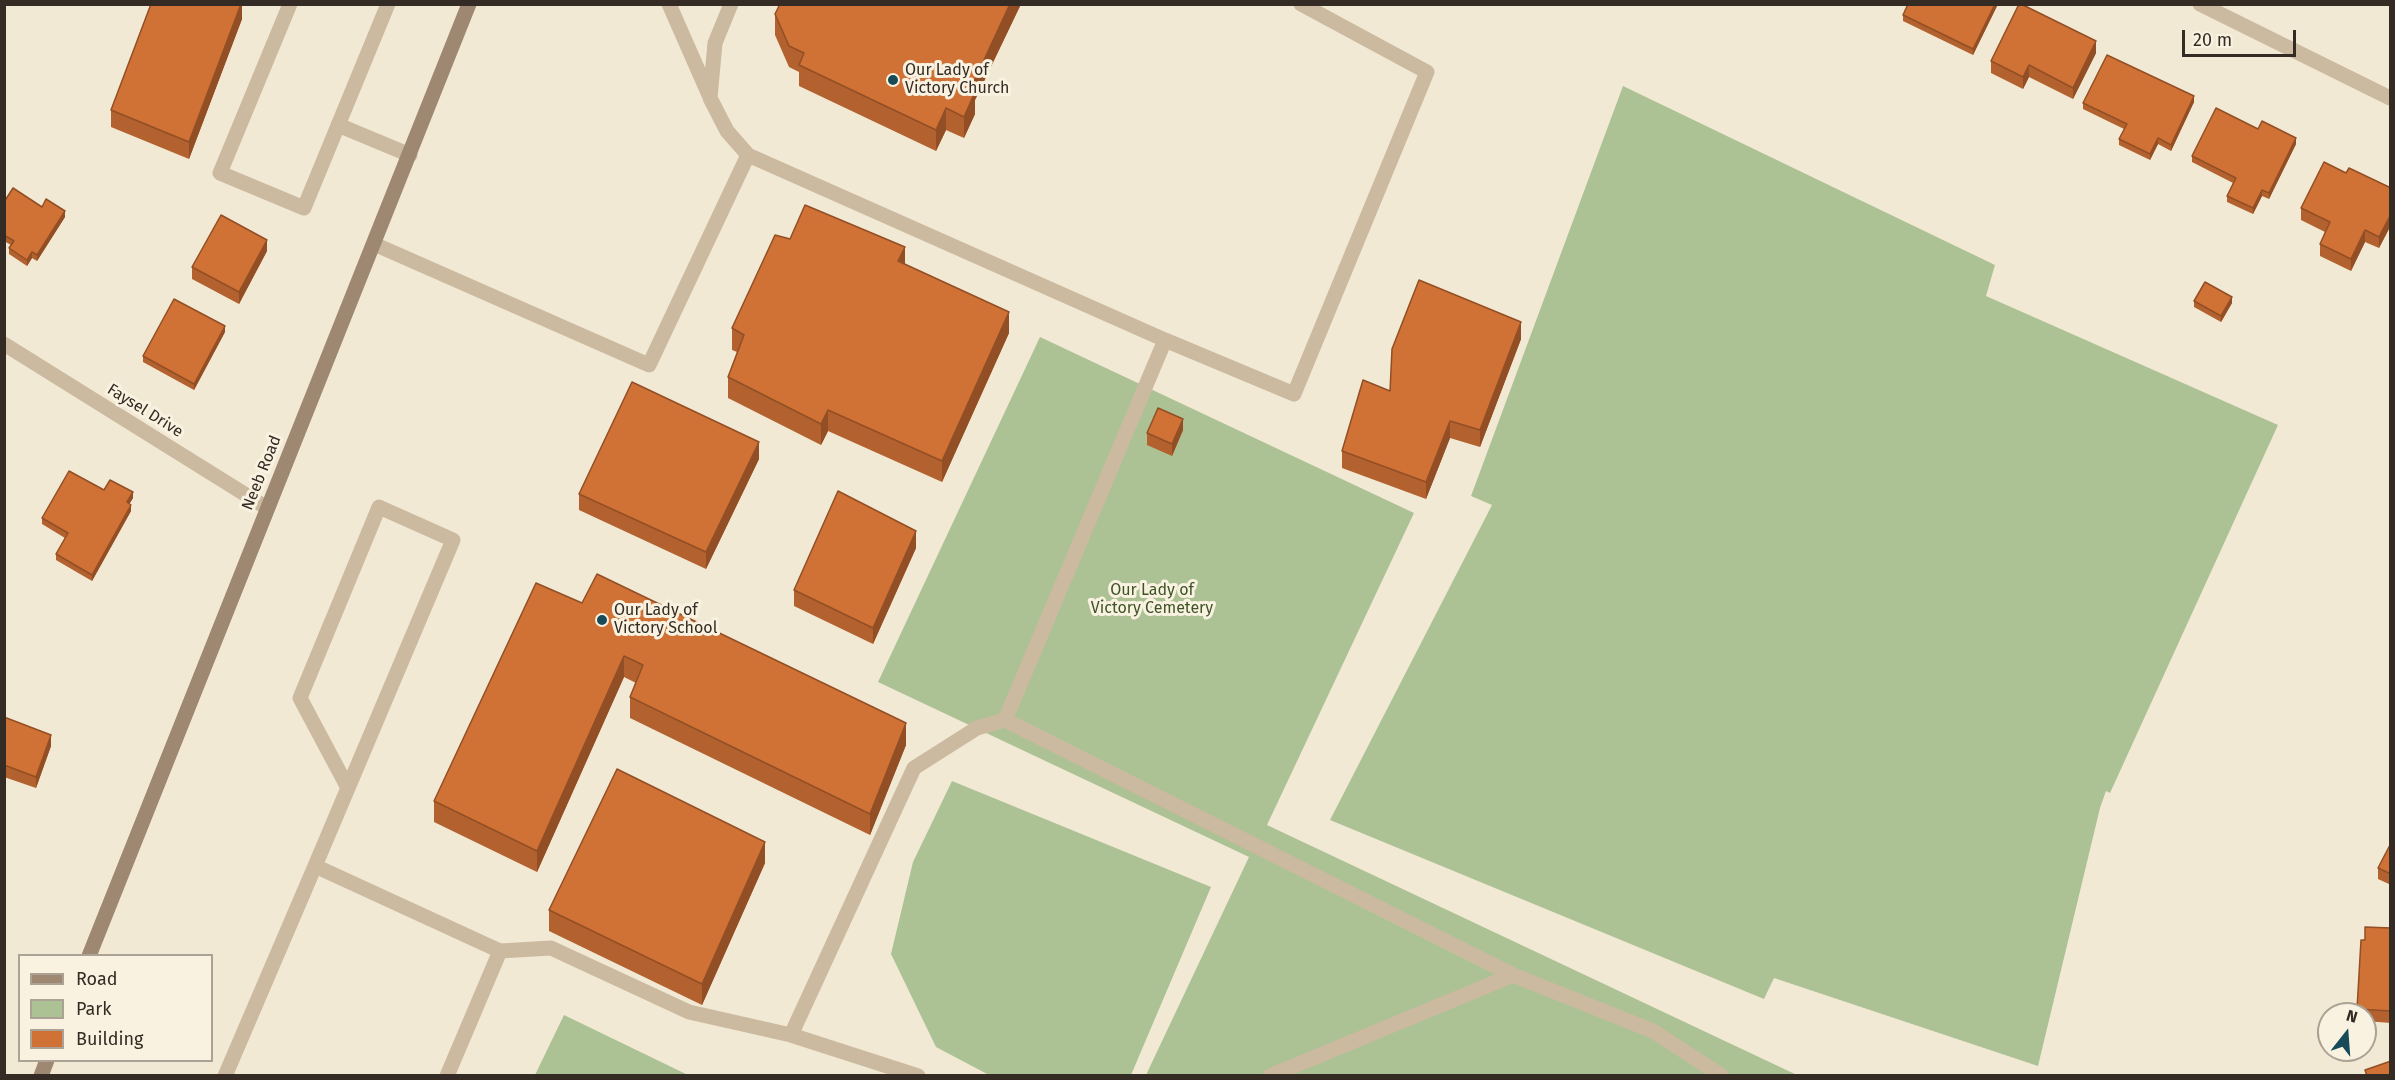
<!DOCTYPE html>
<style>
body{margin:0}
#map{position:relative;width:2395px;height:1080px;overflow:hidden;background:#f2e9d5;font-family:"Fira Sans",sans-serif}
canvas{display:block}
.frame{position:absolute;inset:0;border:6px solid #342b24;pointer-events:none}
.legend{position:absolute;left:18px;top:954px;width:195px;height:108px;box-sizing:border-box;background:#faf2e1;border:2px solid #aba295;margin:0;padding:8px 10px;list-style:none;font-size:18px;color:#342b24}
.legend li{display:flex;align-items:center;gap:12px;height:30px}
.legend b{width:30px;border:2px solid #aba295}
.north{position:absolute;left:2317px;top:1002px;width:60px;height:60px;box-sizing:border-box;background:#faf2e1;border:2px solid #aba295;border-radius:50%;rotate:17deg;font-size:16px;font-weight:700;line-height:24px;text-align:center;color:#342b24}
.north::after{content:'';display:block;margin:auto;width:21px;height:27px;background:#174b58;clip-path:polygon(50% 0,100% 100%,50% 72%,0 100%)}
.scale{position:absolute;left:2182px;top:30px;width:114px;height:27px;box-sizing:border-box;border:3px solid #342b24;border-top:0;padding-left:8px;font-size:18px;line-height:21px;white-space:nowrap;color:#342b24;-webkit-text-stroke:4px #faf2e1;paint-order:stroke}
</style>
<div id="map">
<canvas width="2395" height="1080"></canvas>
<div class="frame"></div>
<ul class="legend">
<li><b style="height:8px;background:#9e8872"></b>Road</li>
<li><b style="height:16px;background:#acc294"></b>Park</li>
<li><b style="height:16px;background:#d07135"></b>Building</li>
</ul>
<div class="north">N</div>
<div class="scale">20 m</div>
</div>
<script>
const ctx = document.querySelector('canvas').getContext('2d');
ctx.lineJoin = 'round';
function paint(path, color) { ctx.fillStyle = color; ctx.fill(path, 'evenodd'); }
const shape = rows => new Path2D(rows.map(r => 'M' + r).join(''));
function strokePath(path, color, width, dash) { ctx.strokeStyle = color; ctx.lineWidth = width; ctx.lineCap = dash ? 'butt' : 'round'; ctx.setLineDash(dash || []); ctx.stroke(path); }
function drawText(font, color, halo, rows, align = 'center') {
  ctx.font = font + ' "Fira Sans",sans-serif'; ctx.lineWidth = 6; ctx.setLineDash([]); ctx.textBaseline = 'middle'; ctx.strokeStyle = halo; ctx.fillStyle = color; for (const [text, x, y, turn = 0] of rows) {
    ctx.save(); ctx.translate(x, y); ctx.rotate((+turn || 0) * Math.PI / 180); ctx.textAlign = isNaN(turn) ? turn : align; if (halo) ctx.strokeText(text, 0, 0); ctx.fillText(text, 0, 0); ctx.restore();
  }
}
paint(shape([
 [1623,86,1995,265,1986,296,2278,425,2110,793,2106,791,2100,808,2038,1066,1774,978,1764,999,1330,820,1492,505,1471,496],
 [1040,337,1414,513,1267,825,1797,1075,1146,1075,1249,857,878,682],
 [952,781,1211,887,1131,1075,989,1075,936,1047,891,954,913,862],
 [564,1015,688,1075,535,1075]
]), '#acc294');
strokePath(shape([
 [290,4,220,173,304,208,388,4],
 [669,4,709,95],
 [338,125,410,155],
 [748,155,1165,340,1005,720],
 [374,244,649,365,748,155,727,131,710,98,715,43,731,4],
 [1165,340,1294,394,1427,72,1301,4],
 [315,866,500,951,447,1076],
 [500,951,551,948,689,1012,791,1035,918,1076],
 [1513,975,1653,1031,1722,1076],
 [791,1035,914,768,977,728,1005,720,1513,975,1270,1076],
 [225,1076,315,866,348,788,453,540,379,507,300,698,348,788]
]), '#cbbaa0', 15);
strokePath(shape([
 [2200,4,2390,98],
 [4,344,267,508]
]), '#cbbaa0', 15);
strokePath(shape([
 [89,956,469,4],
 [41,1076,47,1060]
]), '#9e8872', 15);
paint(shape([
 [241,4,242,4,242,19,189,159,111,127,111,110],
 [780,4,1021,4,975,100,975,114,964,138,946,130,936,151,799,86,799,72,789,67,775,35,775,14],
 [1908,4,1998,4,1973,55,1903,21,1903,15],
 [2096,53,2073,99,2029,77,2023,89,1991,73,1991,61],
 [2194,102,2171,151,2158,144,2150,160,2119,145,2119,139,2124,129,2083,109,2083,103],
 [2258,129,2296,144,2269,199,2262,196,2253,214,2227,202,2227,196,2233,183,2192,162,2192,156],
 [2346,173,2391,188,2391,225,2379,248,2365,242,2351,271,2320,256,2320,244,2325,232,2301,220,2301,208],
 [4,202,42,207,65,217,37,261,32,258,27,266,9,254,9,248,11,245,4,241],
 [790,239,905,265,1009,333,942,482,828,431,821,445,728,398,728,377,737,352,732,350,732,328],
 [267,251,239,304,192,279,192,267],
 [2194,301,2232,303,2221,322,2194,307],
 [225,332,194,390,143,362,143,356],
 [1521,339,1480,447,1450,438,1426,499,1342,468,1342,451,1390,391],
 [1183,430,1172,456,1147,445,1147,433],
 [759,459,706,569,579,510,579,494],
 [104,490,133,498,129,504,131,511,92,581,56,560,56,554,65,538,42,524,42,518],
 [916,548,873,644,794,606,794,590],
 [582,603,906,745,870,835,630,718,630,697,636,683,624,677,537,872,434,822,434,801],
 [4,717,51,746,36,788,4,777],
 [2391,843,2391,885,2378,879,2378,868],
 [765,863,702,1005,549,931,549,910],
 [2391,928,2391,1023,2365,1021,2365,1014,2357,1014,2361,940,2365,940]
]), '#b3612e');
paint(shape([
 [241,4,242,4,242,19,189,159,189,142],
 [1010,4,1021,4,975,100,975,114,964,138,964,117,970,90],
 [1995,4,1998,4,1973,55,1973,49],
 [2096,41,2096,53,2073,99,2073,88],
 [2029,65,2029,77,2023,89,2023,77],
 [2194,96,2194,102,2171,151,2171,145],
 [946,108,946,130,936,151,936,130],
 [2158,138,2158,144,2150,160,2150,154],
 [2296,138,2296,144,2269,199,2269,193],
 [2262,190,2262,196,2253,214,2253,208],
 [65,211,65,217,37,261,37,255],
 [2391,214,2391,225,2379,248,2379,237],
 [2365,230,2365,242,2351,271,2351,259],
 [267,240,267,251,239,304,239,292],
 [905,247,905,268,898,261],
 [32,252,32,258,27,266,27,260],
 [2232,297,2232,303,2221,322,2221,316],
 [1009,312,1009,333,942,482,942,461],
 [1521,322,1521,339,1480,447,1480,430],
 [225,326,225,332,194,390,194,384],
 [828,410,828,431,821,445,821,424],
 [1183,419,1183,430,1172,456,1172,444],
 [1450,421,1450,438,1426,499,1426,482],
 [759,442,759,459,706,569,706,552],
 [133,492,133,498,127,508,127,502],
 [131,505,131,511,92,581,92,575],
 [916,531,916,548,873,644,873,628],
 [624,656,624,677,537,872,537,851],
 [906,723,906,745,870,835,870,814],
 [51,735,51,746,36,788,36,777],
 [765,842,765,863,702,1005,702,984]
]), '#924f25');
const building = shape([
 [151,4,241,4,189,142,111,110,151,4],
 [780,4,1010,4,970,90,975,92,964,117,946,108,936,130,799,65,804,53,789,46,775,14,780,4],
 [1908,4,1995,4,1973,49,1903,15,1908,4],
 [2019,4,2021,4,2096,41,2073,88,2029,65,2023,77,1991,61,2019,4],
 [2107,55,2194,96,2171,145,2158,138,2150,154,2119,139,2127,124,2083,103,2107,55],
 [2216,108,2258,129,2262,121,2296,138,2269,193,2262,190,2253,208,2227,196,2236,178,2192,156,2216,108],
 [2324,162,2346,173,2349,168,2391,188,2391,214,2379,237,2365,230,2351,259,2320,244,2330,222,2301,208,2324,162],
 [13,188,42,207,46,199,65,211,37,255,32,252,27,260,9,248,14,241,4,235,4,202,13,188],
 [805,205,905,247,898,261,1009,312,942,461,828,410,821,424,728,377,744,335,732,328,775,235,790,239,805,205],
 [221,215,267,240,239,292,192,267,221,215],
 [1419,280,1521,322,1480,430,1450,421,1426,482,1342,451,1363,380,1390,391,1392,349,1419,280],
 [2205,282,2232,297,2221,316,2194,301,2205,282],
 [174,299,225,326,194,384,143,356,174,299],
 [632,382,759,442,706,552,579,494,632,382],
 [1158,408,1183,419,1172,444,1147,433,1158,408],
 [69,471,104,490,110,480,133,492,127,502,131,505,92,575,56,554,68,533,42,518,69,471],
 [838,491,916,531,873,628,794,590,838,491],
 [597,574,906,723,870,814,630,697,643,665,624,656,537,851,434,801,536,583,582,603,597,574],
 [4,717,51,735,36,777,4,765,4,717],
 [617,769,765,842,702,984,549,910,617,769],
 [2391,843,2391,874,2378,868,2391,843],
 [2365,927,2391,928,2391,1011,2357,1009,2361,940,2365,940,2365,927],
 [2391,1061,2391,1076,2367,1076,2365,1070,2391,1061]
]);
paint(building, '#d07135');
strokePath(building, '#924f25', 1.5);
for (const [x, y, r, color] of [
 [893,80,6,"#174b58"],
 [602,620,6,"#174b58"]
]) { const dot = new Path2D(); dot.arc(x, y, r, 0, 2 * Math.PI); ctx.fillStyle = color; ctx.fill(dot); strokePath(dot, '#faf2e1', 2); }
drawText('16px', '#342b24', '#faf2e1', [
 ["Our Lady of",905,71],
 ["Victory Church",905,89],
 ["Our Lady of",614,611],
 ["Victory School",614,629]
], 'left');
drawText('16px', '#342b24', '#faf2e1', [
 ["Faysel Drive",145,411,32],
 ["Neeb Road",262,473,-68]
]);
drawText('16px', '#3d5426', '#faf2e1', [
 ["Our Lady of",1152,591],
 ["Victory Cemetery",1152,609]
]);
</script>
